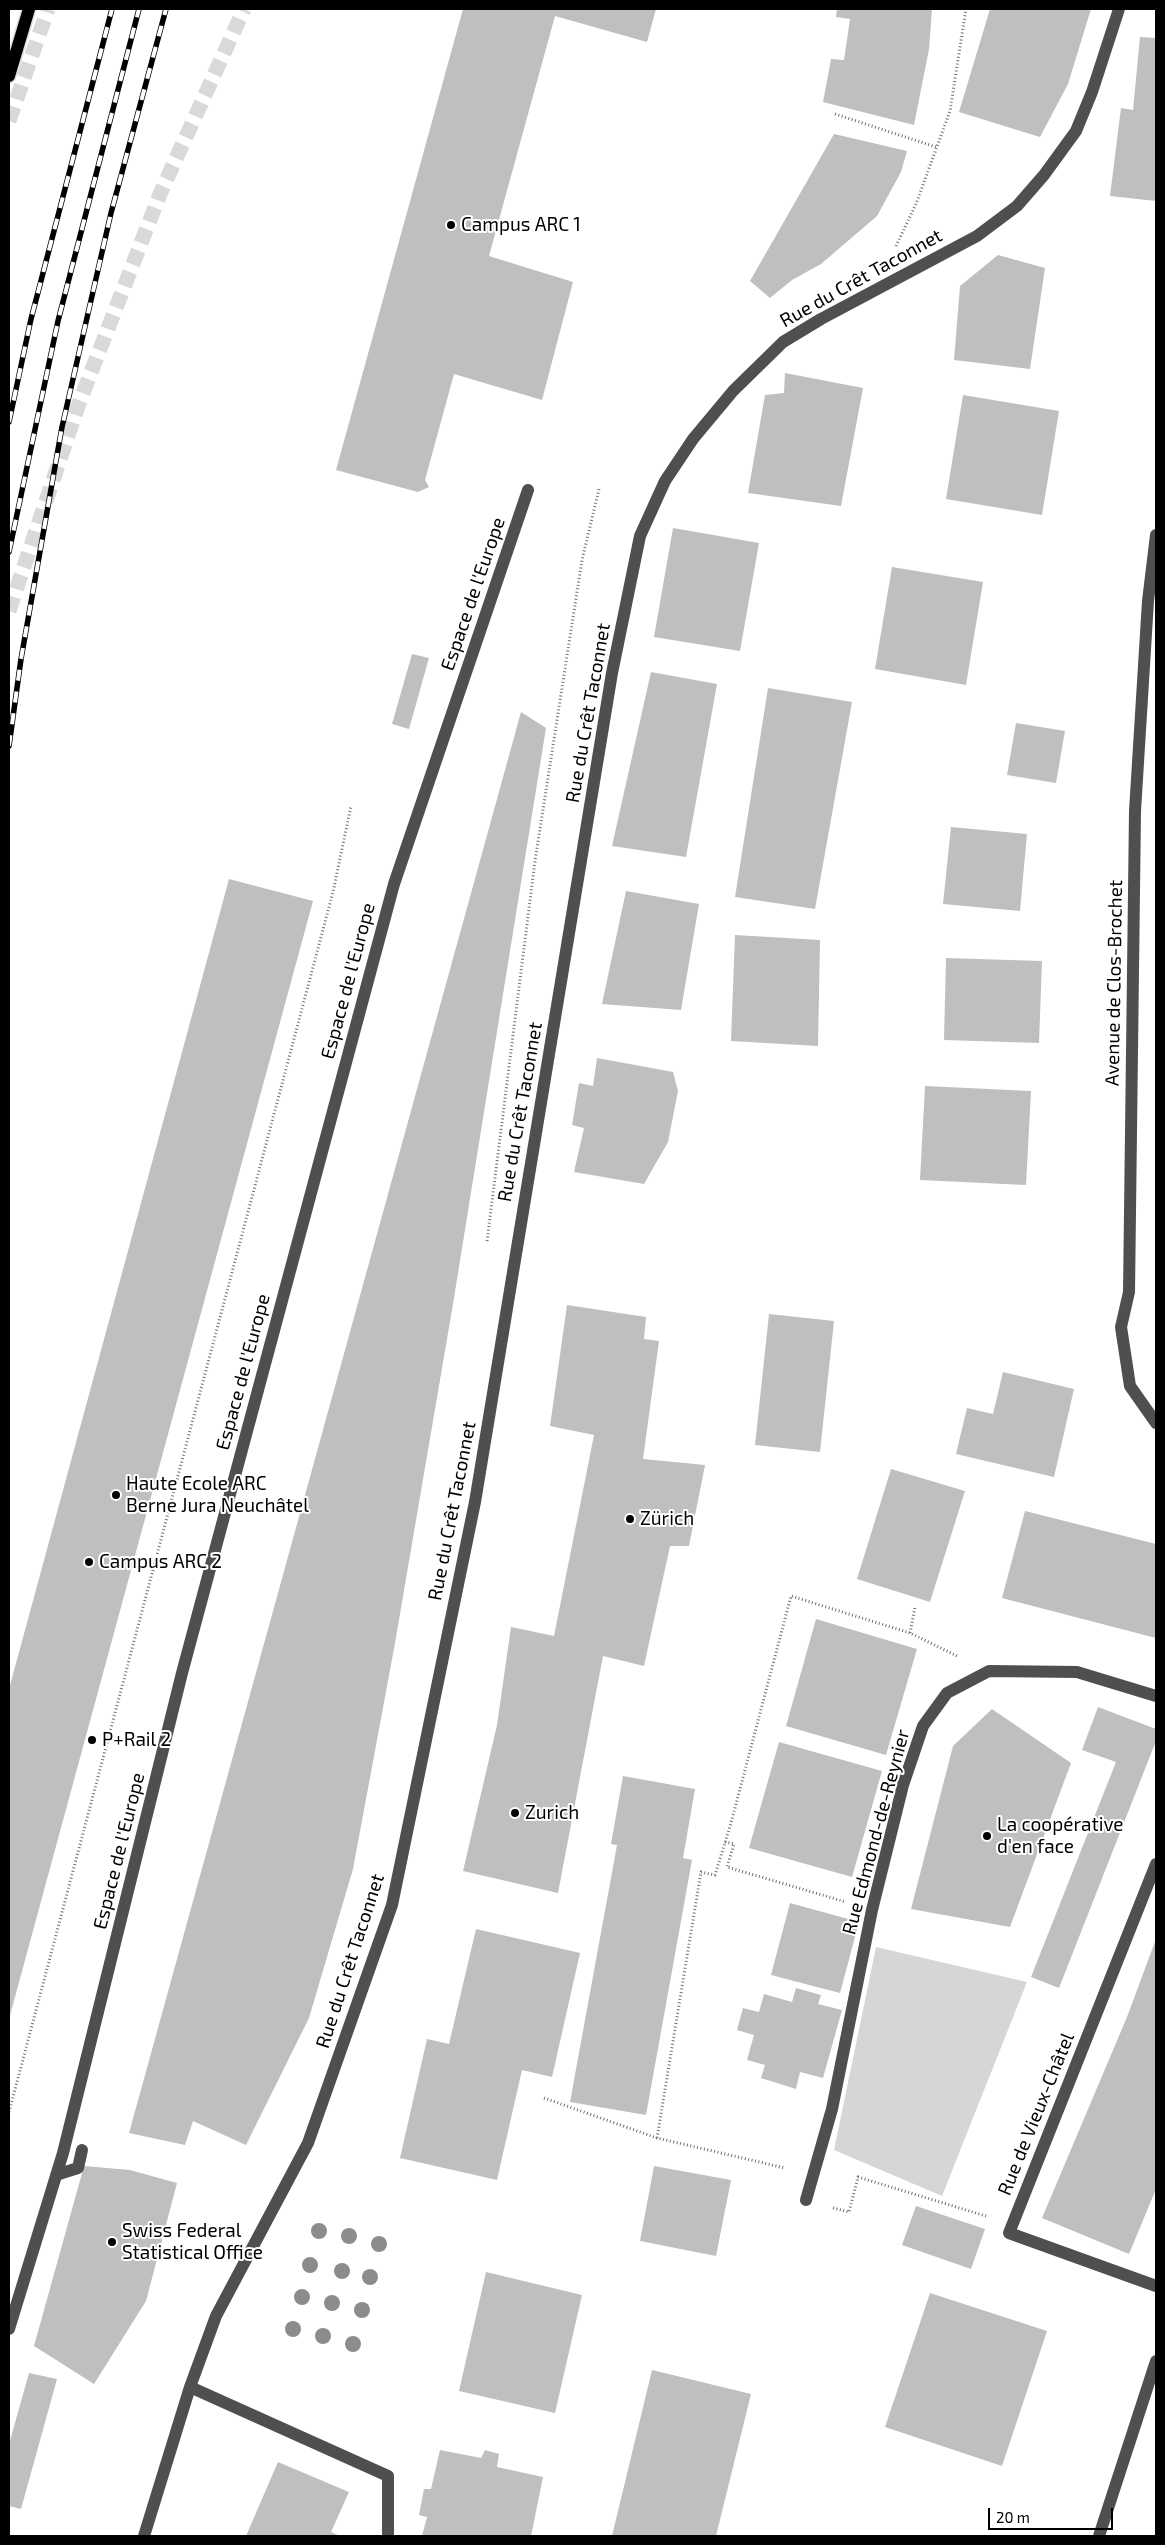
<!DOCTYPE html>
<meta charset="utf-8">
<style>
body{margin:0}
#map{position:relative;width:1165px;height:2545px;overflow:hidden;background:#fff;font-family:"Exo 2",sans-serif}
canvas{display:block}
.frame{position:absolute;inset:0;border:10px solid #000;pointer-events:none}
.scale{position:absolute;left:988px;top:2508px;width:125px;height:22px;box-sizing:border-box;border:2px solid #000;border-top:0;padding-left:6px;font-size:15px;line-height:18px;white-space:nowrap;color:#000;-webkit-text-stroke:4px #fff;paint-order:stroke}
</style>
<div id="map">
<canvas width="1165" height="2545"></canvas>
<div class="frame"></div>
<div class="scale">20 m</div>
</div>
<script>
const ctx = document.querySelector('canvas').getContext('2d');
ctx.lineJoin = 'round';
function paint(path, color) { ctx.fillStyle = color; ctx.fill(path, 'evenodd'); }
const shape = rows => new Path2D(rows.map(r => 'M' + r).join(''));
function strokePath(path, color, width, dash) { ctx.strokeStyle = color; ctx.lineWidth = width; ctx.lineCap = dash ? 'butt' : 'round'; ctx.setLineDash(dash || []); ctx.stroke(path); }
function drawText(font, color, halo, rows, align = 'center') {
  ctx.font = font + ' "Exo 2",sans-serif'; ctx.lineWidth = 4; ctx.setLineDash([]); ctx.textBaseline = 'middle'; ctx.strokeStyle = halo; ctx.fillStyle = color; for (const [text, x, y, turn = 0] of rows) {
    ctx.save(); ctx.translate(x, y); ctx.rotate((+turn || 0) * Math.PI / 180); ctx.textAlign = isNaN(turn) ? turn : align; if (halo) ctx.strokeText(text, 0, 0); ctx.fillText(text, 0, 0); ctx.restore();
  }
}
paint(shape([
 [876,1947,1027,1982,942,2196,834,2150]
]), '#d6d6d6');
paint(shape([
 [463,9,656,9,647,42,555,16,489,256,573,282,542,400,454,374,425,480,429,487,418,492,336,470],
 [837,9,932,9,929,49,914,125,823,102,831,59,844,60,850,19,836,17],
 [990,9,1091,9,1068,84,1040,137,959,112],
 [1140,37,1156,38,1156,201,1110,196,1121,108,1133,110],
 [834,134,907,151,901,172,877,216,821,264,792,280,770,298,750,281],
 [998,255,1045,268,1030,369,954,360,960,286],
 [785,373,863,388,841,506,748,493,765,395,784,393],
 [963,395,1059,411,1042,515,946,499],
 [673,528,759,543,740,651,654,637],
 [892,567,983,582,966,685,875,669],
 [412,654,429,658,409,729,392,724],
 [651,672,717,684,686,857,612,846],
 [768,688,852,702,815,909,735,897],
 [521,712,546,728,453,1304,395,1643,353,1869,309,2018,246,2145,193,2121,185,2145,129,2133],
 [1016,723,1065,731,1056,783,1007,775],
 [951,827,1027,834,1020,911,943,904],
 [229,879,313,901,9,2019,9,1689],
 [626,891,699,904,681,1010,602,1004],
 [735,935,820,940,818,1046,731,1041],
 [946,958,1042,961,1039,1043,944,1040],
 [597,1058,673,1072,678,1091,668,1142,644,1184,574,1172,584,1128,572,1125,579,1083,593,1086],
 [925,1086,1031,1091,1026,1185,920,1180],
 [567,1305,646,1317,644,1339,659,1341,643,1459,705,1465,689,1546,670,1546,644,1666,603,1656,558,1893,463,1871,497,1725,511,1627,554,1636,594,1435,550,1426],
 [769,1314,834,1321,820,1452,755,1445],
 [1003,1372,1074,1389,1054,1477,956,1454,967,1408,993,1414],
 [891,1469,965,1491,930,1602,857,1579],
 [1025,1511,1156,1544,1156,1638,1002,1598],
 [816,1619,917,1649,886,1755,786,1726],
 [1098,1707,1156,1729,1156,1741,1059,1988,1031,1977,1116,1762,1082,1750],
 [992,1709,1071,1763,1010,1927,911,1909,953,1746],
 [779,1742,882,1771,852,1877,749,1848],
 [623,1776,695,1789,683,1858,692,1860,646,2115,570,2102,617,1845,611,1844],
 [790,1903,859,1922,840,1993,771,1975],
 [476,1929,580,1953,552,2077,522,2070,497,2180,400,2158,427,2039,449,2044],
 [1156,1939,1156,2189,1129,2254,1042,2218,1127,2017],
 [796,1988,821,1995,818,2004,842,2010,823,2078,800,2072,796,2089,761,2078,765,2065,747,2060,754,2035,737,2030,743,2008,759,2012,764,1994,792,2002],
 [84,2166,130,2170,177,2183,146,2301,94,2384,34,2346],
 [654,2166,731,2180,716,2256,640,2241],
 [916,2206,985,2229,971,2269,902,2245],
 [486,2272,582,2295,555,2413,459,2391],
 [930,2293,1047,2331,1002,2466,885,2427],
 [652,2370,751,2394,716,2536,612,2536],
 [29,2373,57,2379,21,2509,9,2506,9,2444],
 [440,2450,481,2458,485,2450,499,2454,497,2467,543,2477,531,2536,422,2536,427,2517,419,2515,424,2489,431,2489],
 [278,2462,349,2492,331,2532,340,2536,246,2536]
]), '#bfbfbf');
strokePath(shape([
 [9,121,48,9],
 [9,611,78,406,160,194,244,9]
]), '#d9d9d9', 15, [15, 8]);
const major = shape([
 [9,76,29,9]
]);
strokePath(major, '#dbdbdb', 15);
strokePath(shape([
 [835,114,936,147],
 [896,246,916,204,950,111,966,9],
 [487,1241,535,861,582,560,599,489],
 [910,1633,915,1607],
 [725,1842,734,1844,727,1867,846,1902],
 [544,2098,657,2138,785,2168],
 [9,2112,333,892,351,806],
 [657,2138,701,1872,715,1875,731,1823,791,1596,910,1633,957,1656],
 [833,2208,849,2212,858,2177,986,2216]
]), '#717171', 3, [1, 2.5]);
strokePath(shape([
 [1156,535,1148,601,1135,811,1129,1292,1121,1327,1130,1386,1156,1423],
 [1156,1864,1009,2233,1156,2286],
 [56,2175,78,2168,82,2150],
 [806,2200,832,2109,872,1910,903,1785,923,1726,947,1693,989,1671,1077,1672,1156,1696],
 [9,2329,63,2153,182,1673,394,884,528,490],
 [190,2387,388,2476,388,2536],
 [144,2536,190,2387,216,2316,308,2143,392,1905,475,1502,612,673,640,536,665,481,693,439,733,391,783,342,821,319,977,236,1017,206,1044,175,1076,131,1092,92,1119,9],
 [1099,2536,1156,2361]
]), '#4f4f4f', 12);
strokePath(major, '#000', 12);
const rail = shape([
 [9,422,31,319,112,9],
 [9,552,58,321,139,9],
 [9,746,21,659,62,427,111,213,166,9]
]);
strokePath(rail, '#000', 5.5);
strokePath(rail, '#fff', 4, [11]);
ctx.fillStyle = '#8c8c8c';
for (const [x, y] of [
 [319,2231],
 [349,2236],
 [379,2244],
 [310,2265],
 [342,2271],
 [370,2277],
 [302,2297],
 [332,2303],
 [362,2310],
 [293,2329],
 [323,2336],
 [353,2344]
]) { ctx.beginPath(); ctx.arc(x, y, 8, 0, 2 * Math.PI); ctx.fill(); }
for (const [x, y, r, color] of [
 [451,225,5,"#000"],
 [116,1495,5,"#000"],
 [630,1519,5,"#000"],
 [89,1562,5,"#000"],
 [92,1740,5,"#000"],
 [515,1813,5,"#000"],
 [987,1836,5,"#000"],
 [112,2242,5,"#000"]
]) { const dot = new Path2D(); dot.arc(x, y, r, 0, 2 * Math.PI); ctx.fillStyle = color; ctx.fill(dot); strokePath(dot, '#fff', 2); }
drawText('19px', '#000', '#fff', [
 ["Campus ARC 1",461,225],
 ["Haute Ecole ARC",126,1484],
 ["Berne Jura Neuchâtel",126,1506],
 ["Zürich",640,1519],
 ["Campus ARC 2",99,1562],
 ["P+Rail 2",102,1740],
 ["Zurich",525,1813],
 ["La coopérative",997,1825],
 ["d'en face",997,1847],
 ["Swiss Federal",122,2231],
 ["Statistical Office",122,2253]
], 'left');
drawText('19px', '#000', '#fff', [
 ["Rue du Crêt Taconnet",861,278,-29],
 ["Espace de l'Europe",473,594,-71],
 ["Rue du Crêt Taconnet",588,713,-80],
 ["Espace de l'Europe",348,981,-75],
 ["Avenue de Clos-Brochet",1114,983,-89],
 ["Rue du Crêt Taconnet",520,1112,-80],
 ["Espace de l'Europe",243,1372,-75],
 ["Rue du Crêt Taconnet",452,1511,-79],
 ["Rue Edmond-de-Reynier",876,1832,-75],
 ["Espace de l'Europe",119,1851,-76],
 ["Rue du Crêt Taconnet",350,1961,-72],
 ["Rue de Vieux-Châtel",1036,2114,-68]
]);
</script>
